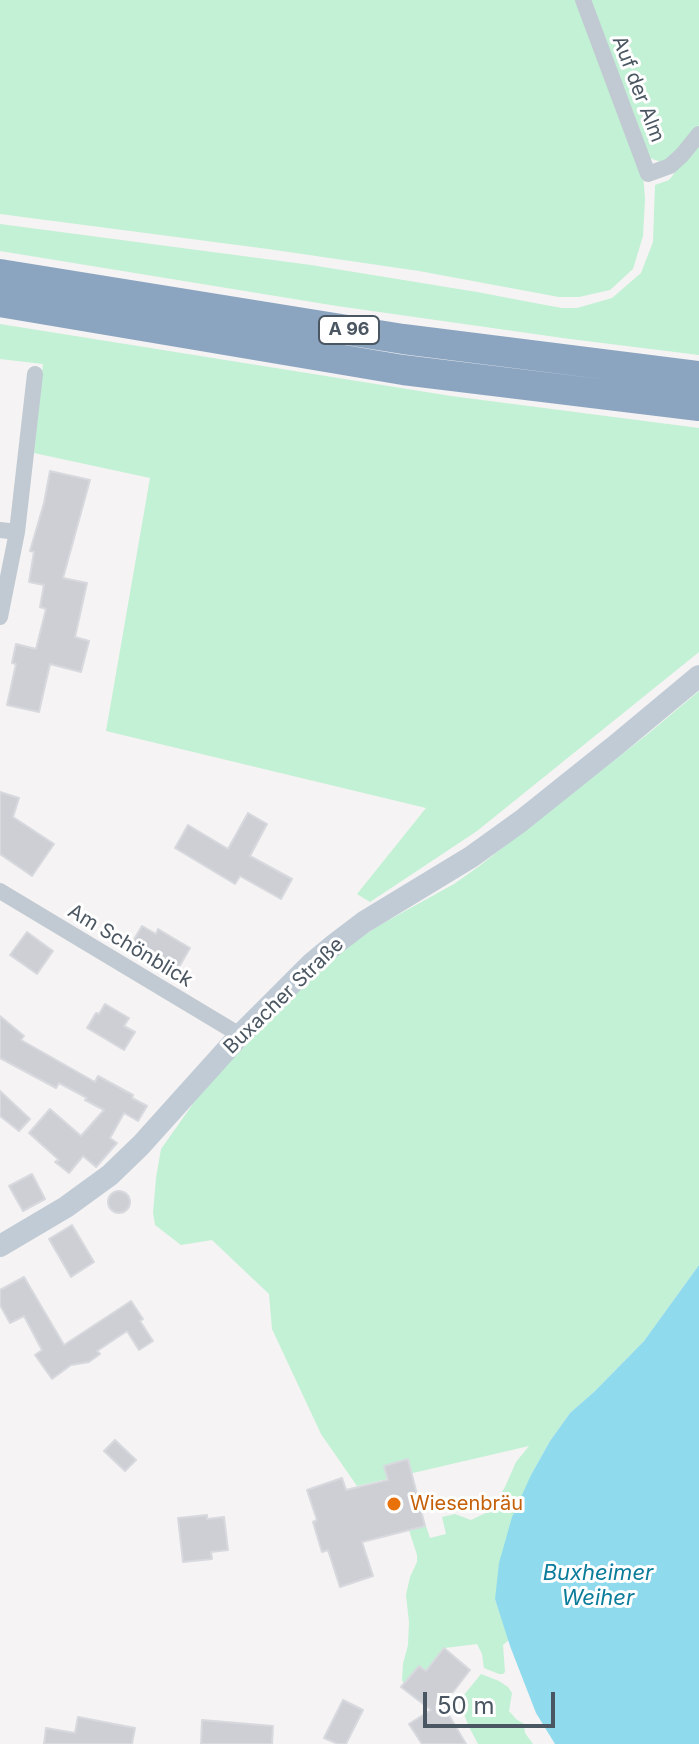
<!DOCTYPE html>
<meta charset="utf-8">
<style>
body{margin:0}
#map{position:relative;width:699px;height:1744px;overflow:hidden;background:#f5f3f3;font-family:Inter,sans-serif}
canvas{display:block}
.scale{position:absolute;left:423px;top:1692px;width:132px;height:36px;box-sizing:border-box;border:4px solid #4a5661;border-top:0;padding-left:10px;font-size:24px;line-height:28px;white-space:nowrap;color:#4a5661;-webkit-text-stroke:6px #fff;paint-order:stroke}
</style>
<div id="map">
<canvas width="699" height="1744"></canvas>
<div class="scale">50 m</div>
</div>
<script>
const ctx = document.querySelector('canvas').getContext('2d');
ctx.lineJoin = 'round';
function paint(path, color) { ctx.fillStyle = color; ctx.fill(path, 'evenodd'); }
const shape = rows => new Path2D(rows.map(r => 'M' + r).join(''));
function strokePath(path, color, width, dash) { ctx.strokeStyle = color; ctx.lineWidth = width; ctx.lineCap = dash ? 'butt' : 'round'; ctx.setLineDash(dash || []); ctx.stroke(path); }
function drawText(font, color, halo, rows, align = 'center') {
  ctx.font = font + ' Inter,sans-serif'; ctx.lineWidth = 6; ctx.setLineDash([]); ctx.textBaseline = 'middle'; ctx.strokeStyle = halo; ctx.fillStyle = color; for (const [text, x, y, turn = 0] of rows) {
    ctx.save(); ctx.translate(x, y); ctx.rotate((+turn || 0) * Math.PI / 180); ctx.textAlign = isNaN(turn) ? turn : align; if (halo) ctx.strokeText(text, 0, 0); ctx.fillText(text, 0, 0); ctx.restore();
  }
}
paint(shape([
 [0,0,579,0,643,173,645,199,643,236,633,269,610,290,579,297,559,297,419,271,268,249,0,214],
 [587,0,699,0,699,125,677,155,668,161,658,161,650,158],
 [699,142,699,355,570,339,337,306,0,251,0,224,311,265,477,292,540,304,562,308,577,308,612,298,641,273,653,242,655,185,669,180],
 [0,324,451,396,699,428,699,652,477,831,370,902,357,894,426,808,106,731,150,478,34,453,43,364,0,359],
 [699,691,699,1265,644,1341,595,1391,570,1413,550,1441,531,1475,495,1599,509,1640,503,1645,505,1672,503,1674,499,1674,484,1668,482,1654,477,1644,445,1648,426,1671,404,1684,402,1680,403,1664,408,1645,409,1622,406,1595,410,1577,417,1562,417,1555,409,1530,426,1526,430,1538,446,1534,442,1517,455,1514,471,1520,490,1511,505,1487,516,1462,529,1446,357,1486,321,1434,272,1329,269,1294,212,1240,181,1245,155,1225,153,1213,156,1178,161,1149,195,1101,238,1051,303,984,353,943,378,926,454,884,478,867,649,733],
 [481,1674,499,1681,508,1687,512,1693,509,1711,516,1719,524,1724,525,1733,533,1744,478,1744,469,1727,459,1701]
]), '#c3f1d5');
paint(shape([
 [699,1265,699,1744,555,1744,536,1713,510,1646,495,1599,499,1563,512,1517,531,1475,550,1441,570,1413,595,1391,644,1341]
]), '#90daee');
const building = shape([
 [50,471,90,480,63,578,87,583,75,637,89,641,81,672,50,664,39,712,7,705,16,664,12,663,16,644,36,649,46,609,40,607,44,585,29,582,34,552,30,551,44,503,50,471],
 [0,792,19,798,13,817,54,844,32,876,0,854,0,792],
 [248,813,267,824,250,856,292,879,281,899,240,876,235,884,175,848,188,825,228,849,248,813],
 [142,926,156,934,158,929,190,948,175,974,143,955,147,949,133,941,142,926],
 [27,932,53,951,37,974,10,955,27,932],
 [105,1004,129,1018,124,1026,135,1032,124,1050,87,1028,96,1013,99,1014,105,1004],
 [0,1016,24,1036,21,1040,95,1082,98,1076,133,1095,132,1098,147,1106,138,1121,124,1113,110,1138,117,1143,96,1167,83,1156,69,1173,55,1162,59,1160,29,1133,50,1109,81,1136,104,1110,85,1100,87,1098,59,1083,56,1088,0,1058,0,1016],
 [0,1091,30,1119,19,1131,0,1116,0,1091],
 [32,1174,45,1199,23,1211,9,1186,32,1174],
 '108 1202a11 11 0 1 1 22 0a11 11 0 1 1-22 0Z',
 [72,1225,94,1262,71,1277,49,1239,72,1225],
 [24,1277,64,1345,131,1301,143,1319,140,1321,153,1341,139,1350,127,1331,97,1351,100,1354,89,1362,71,1365,52,1379,35,1355,42,1350,24,1316,10,1323,0,1305,0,1290,24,1277],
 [115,1440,136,1460,125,1471,104,1451,115,1440],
 [408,1459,425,1526,362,1542,373,1576,340,1587,328,1550,322,1552,313,1522,317,1520,307,1490,342,1478,346,1490,388,1480,384,1466,408,1459],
 [207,1515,207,1519,224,1517,228,1550,211,1552,212,1559,183,1562,178,1518,207,1515],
 [444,1648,470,1670,443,1705,466,1744,422,1744,409,1724,431,1710,401,1687,419,1666,426,1671,444,1648],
 [343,1700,363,1710,346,1744,338,1744,324,1738,343,1700],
 [78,1717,135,1728,132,1744,44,1744,46,1728,75,1733,78,1717],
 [202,1720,273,1726,272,1744,201,1744,202,1720]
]);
paint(building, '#cdcfd5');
strokePath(building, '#d7d9de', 2);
strokePath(shape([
 [583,0,648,174,670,166,682,155,699,134],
 [0,530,17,532],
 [0,617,17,532,35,374],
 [0,891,240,1035]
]), '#c1cad2', 16);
strokePath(shape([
 [0,1246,66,1207,110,1175,141,1145,240,1035,311,964,335,944,364,922,471,857,521,821,616,745,699,676]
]), '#c1cbd6', 22);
strokePath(shape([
 [0,274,403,339,699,376],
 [0,302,403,370,699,406]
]), '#8ba5c1', 30);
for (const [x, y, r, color] of [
 [394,1504,8,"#e8710a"]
]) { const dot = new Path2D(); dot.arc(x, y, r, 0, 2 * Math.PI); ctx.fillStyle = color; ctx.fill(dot); strokePath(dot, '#fff', 3); }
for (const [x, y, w] of [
 [349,330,60]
]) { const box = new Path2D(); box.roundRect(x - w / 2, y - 14, w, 28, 6); ctx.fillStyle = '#fff'; ctx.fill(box); strokePath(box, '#4a5661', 2); }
drawText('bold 18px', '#4a5661', null, [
 ["A 96",349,330]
]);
drawText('20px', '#4a5661', '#fff', [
 ["Auf der Alm",638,89,69],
 ["Am Schönblick",130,946,31],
 ["Buxacher Straße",284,996,-44]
]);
drawText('20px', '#c56008', '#fff', [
 ["Wiesenbräu",410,1504]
], 'left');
drawText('italic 22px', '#0c7c9b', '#fff', [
 ["Buxheimer",598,1573],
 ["Weiher",598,1598]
]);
</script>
